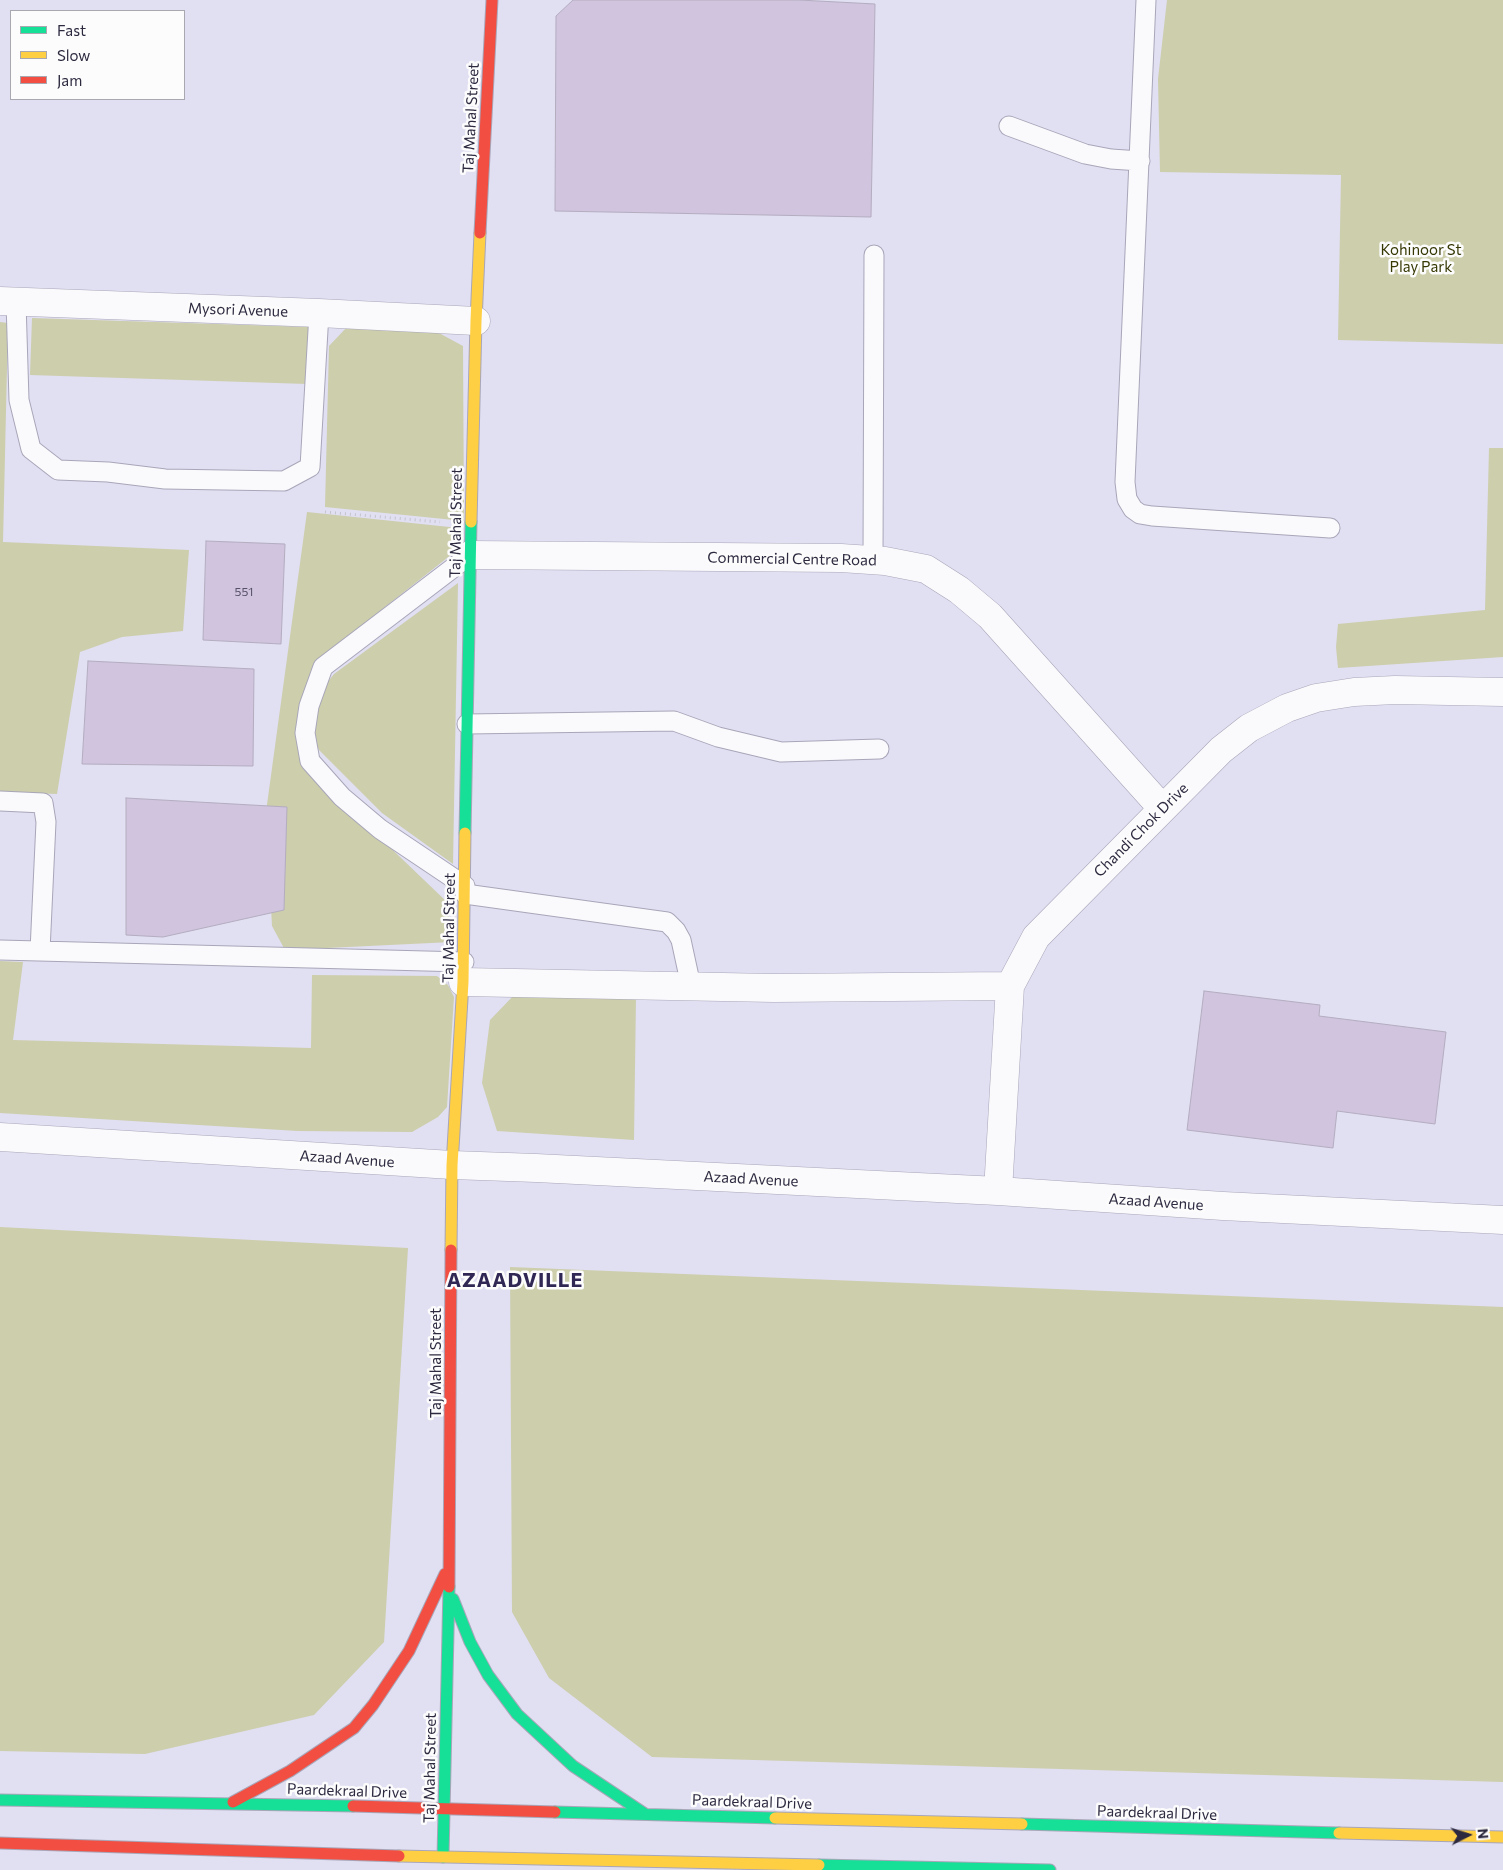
<!DOCTYPE html>
<style>
body{margin:0}
#map{position:relative;width:1503px;height:1870px;overflow:hidden;background:#e1dff2;font-family:Commissioner,sans-serif}
canvas{display:block}
.legend{position:absolute;left:10px;top:10px;width:175px;height:90px;box-sizing:border-box;background:#fcfcfc;border:1px solid #a9a8b1;margin:0;padding:6px 9px;list-style:none;font-size:15px;color:#2d2a40}
.legend li{display:flex;align-items:center;gap:10px;height:25px}
.legend b{width:25px;border:1px solid #a9a8b1}
.north{position:absolute;left:1443px;top:1810px;width:50px;height:50px;-webkit-text-stroke:4px #fcfcfc;paint-order:stroke;rotate:85deg;font-size:14px;font-weight:700;line-height:20px;text-align:center;color:#2d2a40}
.north::after{content:'';display:block;margin:auto;width:18px;height:22px;background:#2d2a40;clip-path:polygon(50% 0,100% 100%,50% 72%,0 100%)}
</style>
<div id="map">
<canvas width="1503" height="1870"></canvas>
<ul class="legend">
<li><b style="height:6px;background:#16e098"></b>Fast</li>
<li><b style="height:6px;background:#ffcf43"></b>Slow</li>
<li><b style="height:6px;background:#f24e42"></b>Jam</li>
</ul>
<div class="north">N</div>
</div>
<script>
const ctx = document.querySelector('canvas').getContext('2d');
ctx.lineJoin = 'round';
function paint(path, color) { ctx.fillStyle = color; ctx.fill(path, 'evenodd'); }
const shape = rows => new Path2D(rows.map(r => 'M' + r).join(''));
function strokePath(path, color, width, dash) { ctx.strokeStyle = color; ctx.lineWidth = width; ctx.lineCap = dash ? 'butt' : 'round'; ctx.setLineDash(dash || []); ctx.stroke(path); }
function drawText(font, color, halo, rows, align = 'center') {
  ctx.font = font + ' Commissioner,sans-serif'; ctx.lineWidth = 5; ctx.setLineDash([]); ctx.textBaseline = 'middle'; ctx.strokeStyle = halo; ctx.fillStyle = color; for (const [text, x, y, turn = 0] of rows) {
    ctx.save(); ctx.translate(x, y); ctx.rotate((+turn || 0) * Math.PI / 180); ctx.textAlign = isNaN(turn) ? turn : align; if (halo) ctx.strokeText(text, 0, 0); ctx.fillText(text, 0, 0); ctx.restore();
  }
}
paint(shape([
 [1167,0,1503,0,1503,344,1338,340,1341,175,1160,172,1158,79],
 [32,318,309,327,307,384,30,375],
 [0,322,8,323,3,542,189,550,183,631,122,637,80,652,57,794,0,792],
 [348,326,437,332,463,346,464,521,325,507,329,346],
 [1489,448,1503,448,1503,657,1338,668,1336,647,1338,624,1485,610],
 [307,512,459,528,461,547,314,663,301,717,303,764,447,902,452,942,285,950,272,926,266,812],
 [458,583,453,864,382,813,319,750,311,732,322,689,334,674],
 [0,961,23,962,13,1040,311,1048,312,975,437,976,448,985,454,997,447,1107,438,1117,412,1132,298,1131,0,1113],
 [516,993,636,996,634,1140,497,1131,482,1083,490,1020],
 [0,1227,408,1248,384,1642,314,1715,145,1754,0,1751],
 [510,1267,1503,1307,1503,1782,652,1757,549,1678,512,1612]
]), '#cdceac');
const building = shape([
 [573,0,799,0,875,4,871,217,555,211,556,16,573,0],
 [206,541,285,544,281,644,203,640,206,541],
 [88,661,254,669,253,766,82,764,88,661],
 [126,798,287,807,284,910,163,937,126,935,126,798],
 [1204,991,1320,1005,1319,1016,1446,1032,1435,1124,1337,1111,1333,1148,1187,1130,1204,991]
]);
paint(building, '#d0c4de');
strokePath(building, '#b4adbf', 1);
const lane = shape([
 [1146,0,1125,482,1127,499,1133,509,1140,514,1152,516,1330,528],
 [1009,126,1085,154,1111,159,1140,161],
 [16,302,19,400,31,449,58,470,108,472,165,479,284,481,310,467,319,313],
 [873,560,874,255],
 [467,724,674,721,718,737,781,752,879,749],
 [0,801,43,803,46,822,40,951],
 [465,886,380,829,342,797,310,761,305,733,309,706,323,667,470,555],
 [465,894,667,922,676,931,681,940,691,986],
 [0,950,464,962]
]);
const street = shape([
 [0,301,319,313,476,321],
 [470,555,841,558,885,561,926,569,959,590,990,616,1162,808],
 [463,982,774,988,1010,986],
 [0,1137,452,1165,536,1168,998,1191,1223,1206,1503,1220],
 [998,1191,1010,986,1036,937,1221,750,1249,728,1287,708,1316,698,1354,692,1395,690,1503,692]
]);
const fast = shape([
 [465,833,471,522],
 [453,1599,470,1642,488,1675,517,1714,573,1766,645,1814],
 [0,1800,353,1806],
 [555,1812,775,1818],
 [1022,1824,1339,1833],
 [443,1857,449,1587],
 [819,1865,1050,1870]
]);
const slow = shape([
 [471,522,476,321,480,233],
 [451,1250,452,1165,463,982,465,833],
 [775,1818,1022,1824],
 [1339,1833,1503,1837],
 [399,1856,819,1865]
]);
const jam = shape([
 [480,233,492,0],
 [449,1587,451,1250],
 [233,1802,290,1771,354,1728,373,1705,409,1651,445,1574],
 [353,1806,555,1812],
 [0,1843,399,1856]
]);
strokePath(lane, '#a8a6b8', 21);
strokePath(street, '#a8a6b8', 29);
strokePath(fast, '#a8a6b8', 13);
strokePath(slow, '#a8a6b8', 13);
strokePath(jam, '#a8a6b8', 13);
strokePath(shape([
 [325,512,440,522]
]), '#c4c4cc', 3, [1, 4]);
strokePath(lane, '#fafafd', 19);
strokePath(street, '#fafafd', 28);
strokePath(fast, '#16e098', 11);
strokePath(slow, '#ffcf43', 11);
strokePath(jam, '#f24e42', 11);
drawText('12px', '#565068', null, [
 ["551",244,592]
]);
drawText('15px', '#2d2a40', '#fcfcfc', [
 ["Taj Mahal Street",471,118,-87],
 ["Mysori Avenue",238,310,2],
 ["Taj Mahal Street",456,523,-89],
 ["Commercial Centre Road",792,559,1],
 ["Chandi Chok Drive",1141,830,-45],
 ["Taj Mahal Street",449,928,-89],
 ["Azaad Avenue",347,1159,4],
 ["Azaad Avenue",751,1179,3],
 ["Azaad Avenue",1156,1202,4],
 ["Taj Mahal Street",436,1363,-90],
 ["Taj Mahal Street",430,1768,-89],
 ["Paardekraal Drive",347,1791,2],
 ["Paardekraal Drive",752,1802,2],
 ["Paardekraal Drive",1157,1813,2]
]);
drawText('15px', '#363803', '#fcfcfc', [
 ["Kohinoor St",1421,250],
 ["Play Park",1421,267]
]);
ctx.letterSpacing = '1px';
drawText('bold 20px', '#312755', '#fcfcfc', [
 ["AZAADVILLE",515,1280]
]);
ctx.letterSpacing = '0px';
</script>
